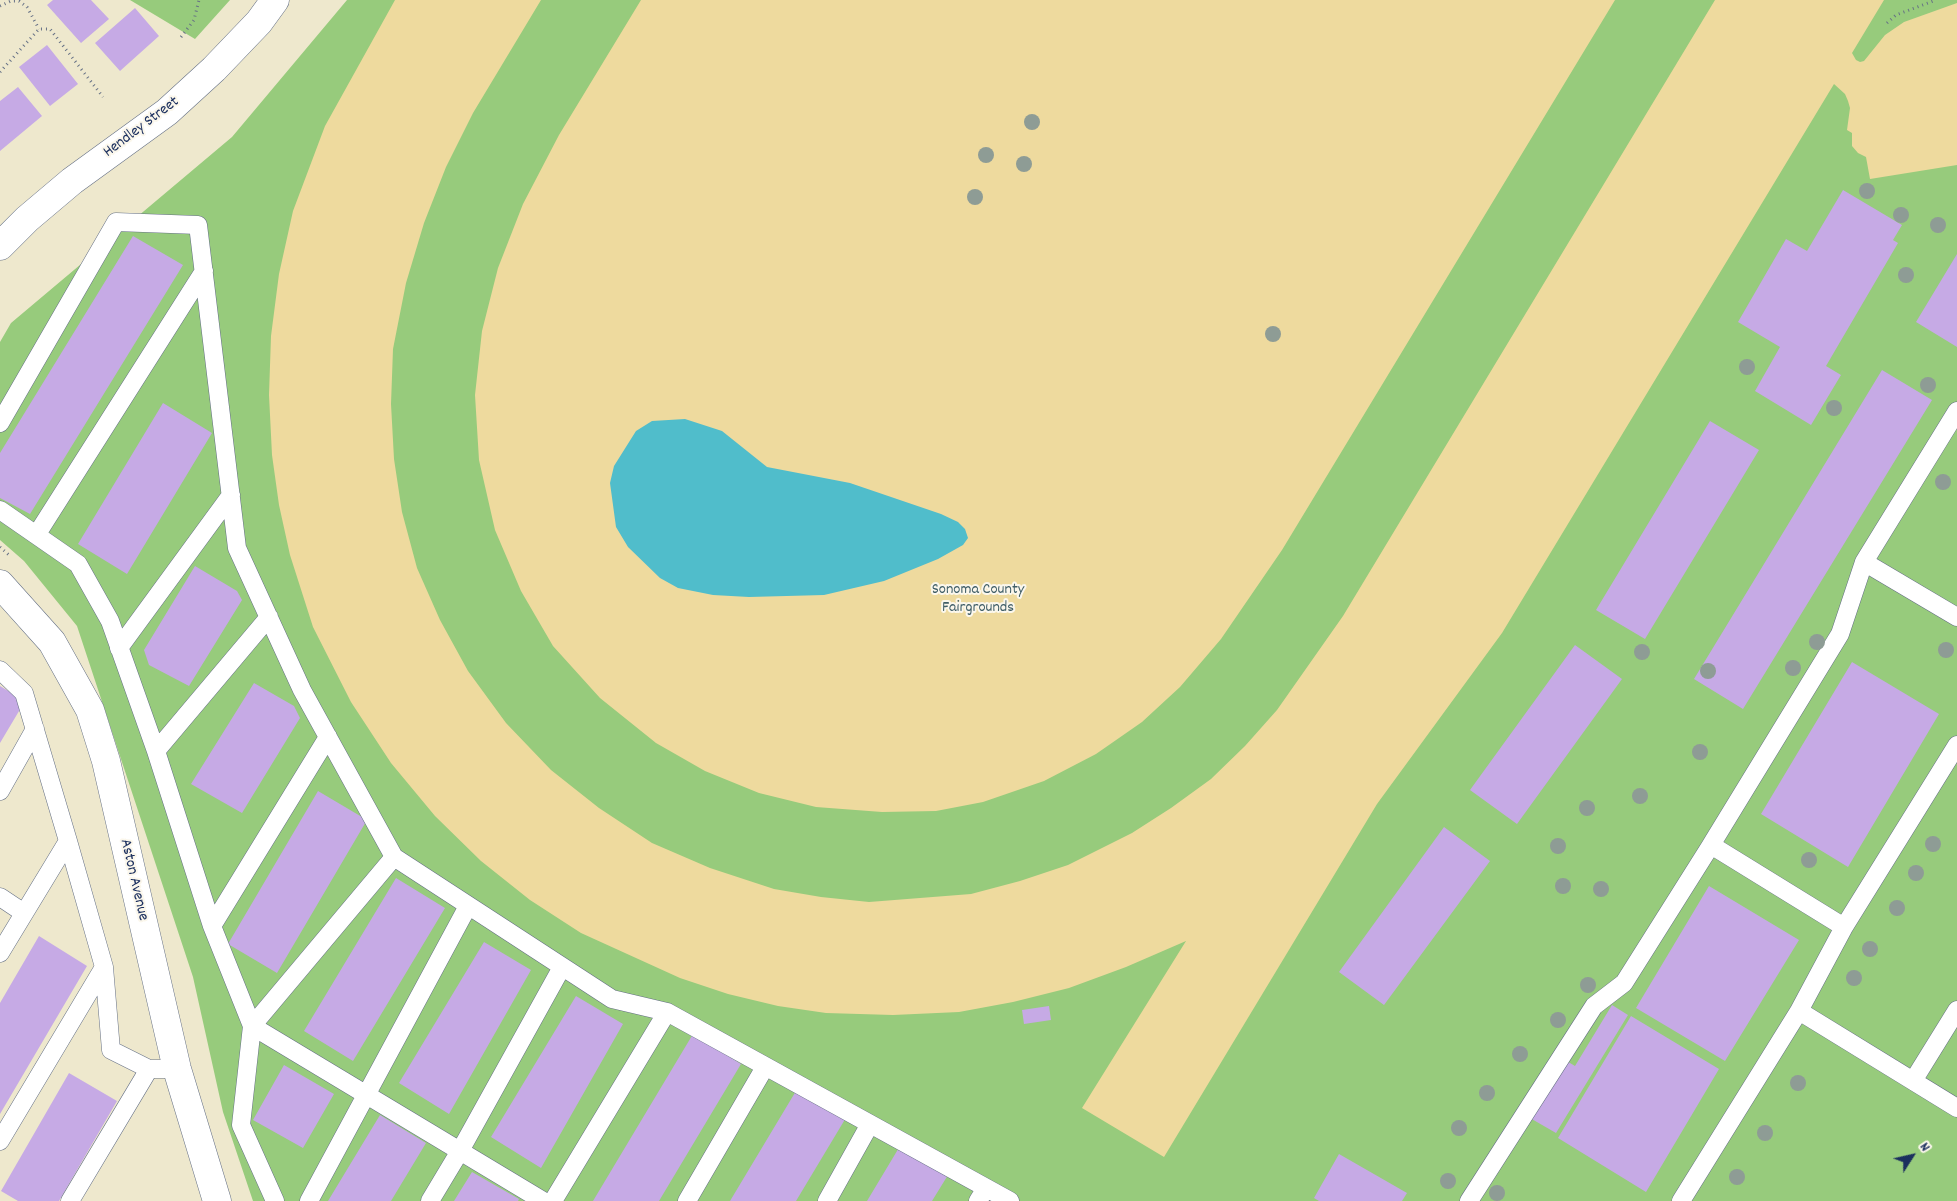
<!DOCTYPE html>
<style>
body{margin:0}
#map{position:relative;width:1957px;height:1201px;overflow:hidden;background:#eee8cd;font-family:Dekko,sans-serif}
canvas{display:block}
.north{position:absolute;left:1887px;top:1131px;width:50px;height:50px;-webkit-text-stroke:4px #fbf7ec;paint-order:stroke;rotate:55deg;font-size:14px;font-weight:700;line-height:20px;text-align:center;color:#1b2f5e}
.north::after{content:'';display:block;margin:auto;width:18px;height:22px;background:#1b2f5e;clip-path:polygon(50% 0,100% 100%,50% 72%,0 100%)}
</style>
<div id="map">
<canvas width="1957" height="1201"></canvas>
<div class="north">N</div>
</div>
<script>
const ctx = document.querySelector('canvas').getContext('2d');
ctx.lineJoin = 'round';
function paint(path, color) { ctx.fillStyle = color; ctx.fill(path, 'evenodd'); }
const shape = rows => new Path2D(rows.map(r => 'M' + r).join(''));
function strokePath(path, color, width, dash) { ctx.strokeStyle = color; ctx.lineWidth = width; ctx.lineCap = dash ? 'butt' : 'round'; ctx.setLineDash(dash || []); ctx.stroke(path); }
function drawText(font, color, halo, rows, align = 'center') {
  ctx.font = font + ' Dekko,sans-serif'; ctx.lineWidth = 4; ctx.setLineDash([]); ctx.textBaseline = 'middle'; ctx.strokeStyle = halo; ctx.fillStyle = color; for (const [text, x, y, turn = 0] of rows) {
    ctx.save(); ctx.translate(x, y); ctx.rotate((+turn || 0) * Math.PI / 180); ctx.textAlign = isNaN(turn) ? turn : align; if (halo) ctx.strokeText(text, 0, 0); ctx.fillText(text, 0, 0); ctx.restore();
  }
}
paint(shape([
 [130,0,230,0,195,39],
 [347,0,1957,0,1957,1201,253,1201,223,1112,193,977,77,626,24,561,0,540,0,342,11,323,232,137]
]), '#97cb7c');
paint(shape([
 [395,0,541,0,473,113,446,167,424,223,406,283,393,349,391,404,394,459,402,512,417,568,440,620,468,671,506,723,551,770,599,808,652,843,710,868,774,889,821,897,869,902,971,894,1020,881,1068,865,1132,833,1171,808,1211,779,1245,746,1277,710,1343,616,1715,0,1884,0,1852,53,1856,60,1860,62,1864,61,1885,35,1904,22,1957,3,1957,165,1870,179,1866,157,1858,153,1852,146,1852,133,1847,130,1850,108,1848,101,1845,94,1834,84,1502,633,1377,804,1164,1157,1082,1108,1186,941,1126,967,1069,988,1013,1002,959,1012,893,1015,826,1013,778,1006,728,994,680,978,581,933,530,900,481,861,435,816,391,763,351,702,313,627,290,555,279,505,272,455,269,395,271,336,279,274,293,211,325,126],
 [641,0,1615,0,1282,550,1221,639,1180,687,1142,722,1096,754,1044,781,983,802,936,811,882,812,816,807,759,793,705,771,656,743,600,698,553,646,521,591,495,530,479,460,475,395,482,331,498,268,523,204,559,135]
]), '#eeda9e');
paint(shape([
 [685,419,722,431,767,467,850,483,941,514,958,522,965,529,968,538,963,545,938,559,884,581,824,595,749,597,713,595,678,588,660,578,628,547,616,527,610,483,614,466,636,431,652,421]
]), '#50bdcb');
paint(shape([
 [53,0,91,0,109,19,81,43,47,5],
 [135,8,159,36,120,71,95,43],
 [47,45,78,84,50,106,19,67],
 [18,87,42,116,0,151,0,101],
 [1843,190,1902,225,1893,240,1898,243,1826,366,1841,375,1811,425,1755,391,1780,347,1738,322,1786,239,1807,251],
 [133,236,183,265,30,514,0,498,0,453],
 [1957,254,1957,347,1916,322],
 [1882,370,1932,400,1743,709,1694,679],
 [163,403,212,433,127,574,78,544],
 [1710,421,1759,450,1645,639,1596,610],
 [195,566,237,591,242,600,189,686,149,665,144,650],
 [1575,645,1622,679,1517,824,1470,790],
 [1852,662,1939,714,1848,867,1761,814],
 [254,683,294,706,300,718,242,813,191,784],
 [0,686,25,701,0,743],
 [318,791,367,820,277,973,228,944],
 [1444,827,1490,861,1384,1005,1339,972],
 [396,878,445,908,353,1061,304,1031],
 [1709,886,1799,940,1725,1061,1636,1008],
 [39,936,87,966,0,1114,0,1003],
 [484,942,531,970,449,1114,399,1083],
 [576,996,623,1024,541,1168,491,1137],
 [1612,1005,1628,1015,1556,1133,1530,1118,1565,1060,1575,1066],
 [1049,1006,1051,1020,1024,1024,1022,1010],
 [1631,1016,1719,1069,1646,1192,1558,1138],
 [693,1034,741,1064,659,1201,593,1201],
 [284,1065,334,1094,303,1148,253,1120],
 [69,1073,117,1101,59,1201,18,1201,1,1191],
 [799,1086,847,1116,796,1201,730,1201],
 [380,1115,426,1143,391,1201,328,1201],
 [900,1146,948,1175,932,1201,867,1201],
 [1339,1154,1407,1193,1402,1201,1319,1201,1314,1198],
 [472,1172,519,1199,518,1201,454,1201]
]), '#c6aae5');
const service = shape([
 [1957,411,1864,562,1957,617],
 [0,423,116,222,198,225,237,548,302,690,394,857,612,999,667,1012,1010,1201],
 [0,510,78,564,110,621,156,751,212,926,252,1026,241,1125,275,1201],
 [37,534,204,271],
 [119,648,231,495],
 [0,670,24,693,68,841,104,967,111,1050,149,1069,177,1069],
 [156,751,269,617],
 [0,791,35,729],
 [0,897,24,913],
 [212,926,328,737],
 [1844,927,1711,845,1840,634,1864,562],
 [0,953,68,841],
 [1799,1011,1957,1108],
 [252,1026,543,1201],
 [252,1026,394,857],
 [1913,1081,1957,1010],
 [0,1141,104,967],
 [70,1201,149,1069],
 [309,1201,468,906],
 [430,1201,460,1151,562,967],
 [553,1201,667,1012],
 [687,1201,765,1067],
 [827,1201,870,1124],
 [978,1201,986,1188],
 [1469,1201,1594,1006,1624,983,1711,845],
 [1681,1201,1799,1011,1844,927,1957,745]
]);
const tertiary = shape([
 [0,246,27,219,72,181,167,112,214,69,259,22,275,0],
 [0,584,52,642,90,710,106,761,177,1069,217,1201]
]);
strokePath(service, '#657085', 19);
strokePath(tertiary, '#657085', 29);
strokePath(shape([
 [0,6,11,1,19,1,27,7,39,29],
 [1887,23,1896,15,1936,0],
 [181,37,194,20,199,0],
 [0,72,39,29,50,29,103,97],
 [0,547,9,555]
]), '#657085', 3, [1, 4]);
strokePath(service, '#fff', 18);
strokePath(tertiary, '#fff', 28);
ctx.fillStyle = '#8e9c95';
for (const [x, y] of [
 [1032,122],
 [986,155],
 [1024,164],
 [1867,191],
 [975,197],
 [1901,215],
 [1938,225],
 [1906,275],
 [1273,334],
 [1747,367],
 [1928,385],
 [1834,408],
 [1943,482],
 [1817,642],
 [1946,650],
 [1642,652],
 [1793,668],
 [1708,671],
 [1700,752],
 [1640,796],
 [1587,808],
 [1933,844],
 [1558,846],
 [1809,860],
 [1916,873],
 [1563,886],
 [1601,889],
 [1897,908],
 [1870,949],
 [1854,978],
 [1588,985],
 [1558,1020],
 [1520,1054],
 [1798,1083],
 [1487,1093],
 [1459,1128],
 [1765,1133],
 [1737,1177],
 [1448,1181],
 [1497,1193]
]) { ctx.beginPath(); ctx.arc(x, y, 8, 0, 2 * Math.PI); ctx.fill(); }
drawText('16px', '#1b2f5e', '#fbf7ec', [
 ["Hendley Street",142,128,-37],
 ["Aston Avenue",133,880,77]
]);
drawText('16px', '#405e67', '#fbf7ec', [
 ["Sonoma County",978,591],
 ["Fairgrounds",978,609]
]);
</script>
